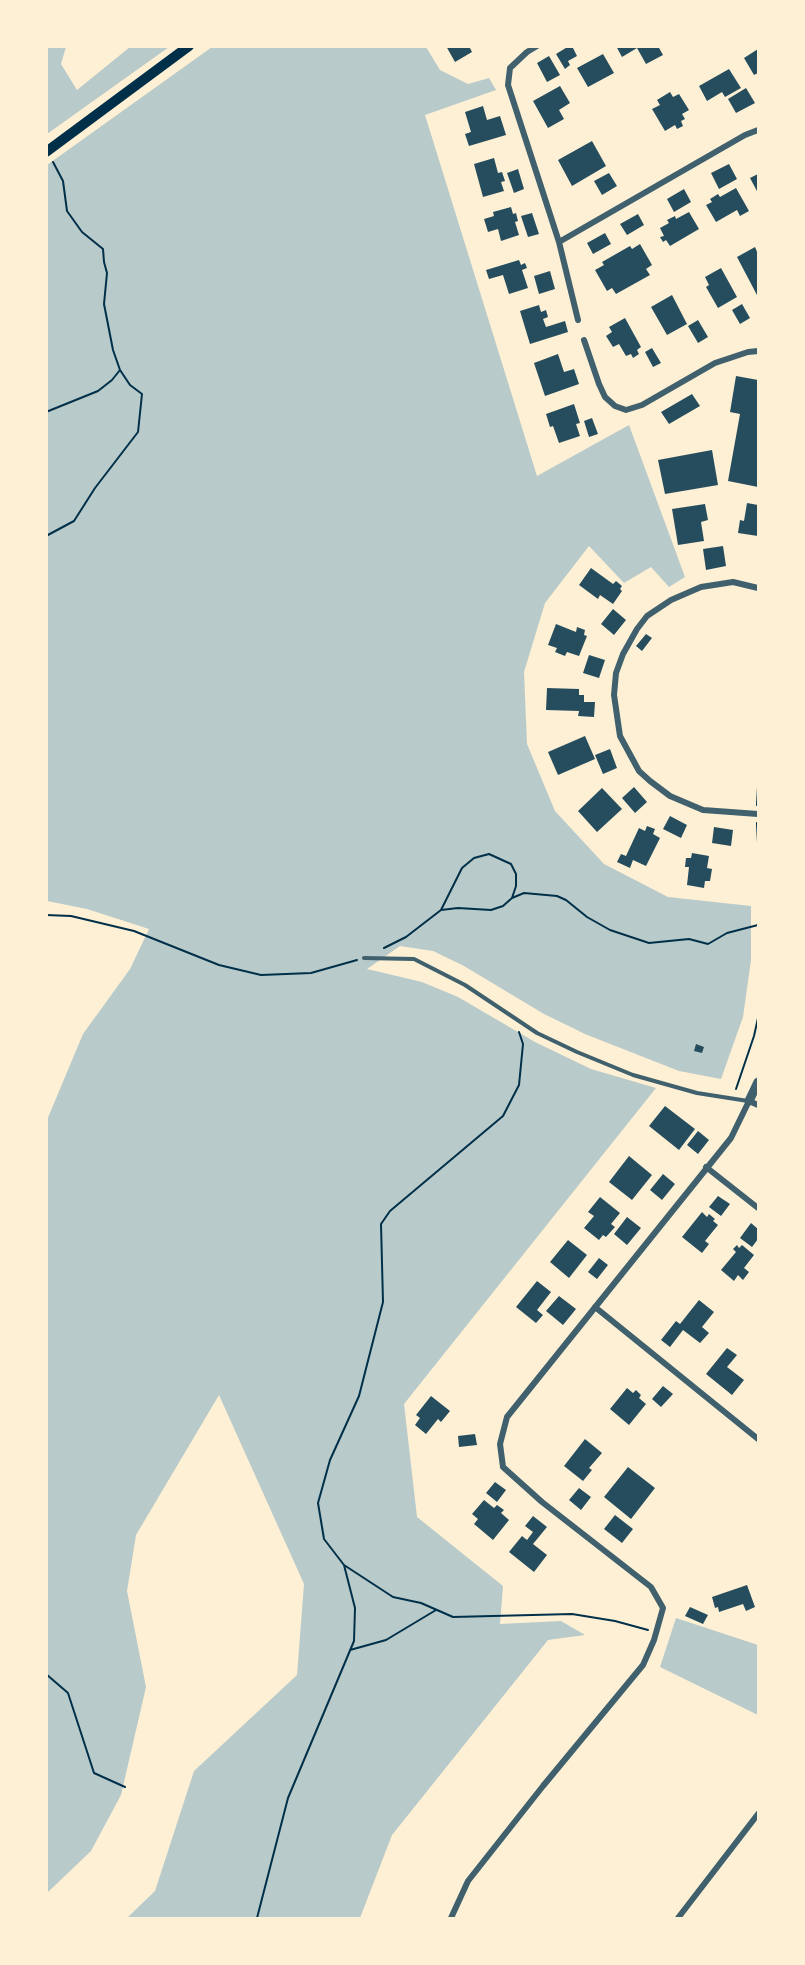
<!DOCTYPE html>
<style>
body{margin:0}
#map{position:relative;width:805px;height:1965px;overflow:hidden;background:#fdf0d5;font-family:Signika,sans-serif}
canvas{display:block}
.frame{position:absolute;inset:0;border:48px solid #fdf0d5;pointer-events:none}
</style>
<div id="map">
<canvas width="805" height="1965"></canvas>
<div class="frame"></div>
</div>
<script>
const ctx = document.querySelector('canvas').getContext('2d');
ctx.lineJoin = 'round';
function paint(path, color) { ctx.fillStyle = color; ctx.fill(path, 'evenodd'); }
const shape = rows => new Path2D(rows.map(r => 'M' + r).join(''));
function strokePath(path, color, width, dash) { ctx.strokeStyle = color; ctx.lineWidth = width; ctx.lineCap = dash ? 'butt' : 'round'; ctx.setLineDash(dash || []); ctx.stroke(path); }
paint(shape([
 [47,46,66,47,61,64,77,90,130,47,169,47,47,134],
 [212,47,426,47,440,70,468,84,489,78,496,90,425,115,537,476,629,425,685,577,669,587,651,567,624,583,589,546,545,603,524,672,527,744,555,811,604,864,668,897,751,906,751,960,743,1017,721,1079,679,1071,585,1034,544,1014,464,966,433,951,400,946,367,969,422,982,458,997,535,1042,591,1069,656,1088,404,1404,417,1517,503,1586,500,1624,561,1621,585,1635,548,1640,392,1835,360,1918,127,1918,155,1891,194,1771,297,1675,304,1584,219,1395,136,1535,127,1591,146,1687,121,1795,91,1851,47,1893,47,1120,83,1034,130,969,149,929,87,909,47,901,47,165],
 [676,1618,758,1645,758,1715,660,1667]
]), '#b9caca');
paint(shape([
 [446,46,469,46,472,52,455,62],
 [569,46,572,46,577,56,568,61,570,65,565,69,556,54],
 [616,46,658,46,663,55,646,64,637,48,622,57],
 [758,49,758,73,754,75,744,58],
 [603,54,614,73,588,87,577,68],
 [549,56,560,75,547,82,537,63],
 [729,69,741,88,725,97,722,92,707,101,699,86],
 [560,86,570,103,559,110,564,119,548,128,533,101],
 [746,88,755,103,736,113,728,99],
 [670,92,673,97,679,94,689,110,682,114,685,119,681,121,683,126,677,129,675,125,665,131,652,109,660,105,657,100],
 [483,106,487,120,500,116,506,135,469,146,465,134,471,132,465,112],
 [592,141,606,166,572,186,558,160],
 [494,158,498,173,502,172,505,181,501,182,504,191,483,197,474,164],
 [729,164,737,179,719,189,711,173],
 [518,169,524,189,514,193,507,173],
 [609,173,617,186,602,195,594,181],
 [758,174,758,193,750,178],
 [736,188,749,211,740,216,737,210,716,222,706,205,712,202,710,199,718,194,720,197],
 [684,189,691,202,674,212,667,199],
 [511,207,513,214,516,213,518,221,515,222,519,235,501,241,498,229,488,232,484,219,494,216,493,212],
 [689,212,699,229,670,246,666,240,663,242,660,237,664,236,660,228,669,223,667,220,675,216,676,219],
 [532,213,539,234,528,237,521,216],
 [638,214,644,225,627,235,620,224],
 [605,233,611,244,593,254,587,243],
 [640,244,652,265,646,269,650,275,616,294,612,288,607,291,595,270,604,265,602,262,630,246,632,249],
 [755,247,758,254,758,297,737,257],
 [519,260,521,265,525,263,527,268,522,270,528,288,509,294,503,275,489,279,486,270],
 [721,268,737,297,718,308,706,287,709,285,705,277],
 [550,271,555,289,539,294,534,276],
 [672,295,687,324,667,335,651,307],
 [742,304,750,318,740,324,732,310],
 [539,305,541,312,546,310,548,317,543,319,546,327,565,321,568,332,530,344,520,311],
 [625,318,641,347,637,350,639,354,633,358,631,354,626,356,619,344,613,347,606,336,612,332,609,327],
 [698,320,708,337,698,343,688,326],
 [652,348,661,363,653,367,645,352],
 [558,354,564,372,574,369,579,384,545,396,534,363],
 [736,376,758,380,758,487,728,481,740,414,730,412],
 [692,394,700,406,669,424,661,412],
 [574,404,580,423,576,424,580,436,559,443,553,426,550,427,546,414],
 [592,418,598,434,589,437,584,421],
 [712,450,718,485,665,494,658,460],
 [747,503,758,505,758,536,738,533,740,520,744,521],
 [705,504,708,520,701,522,704,541,678,545,672,509],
 [723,546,726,566,706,570,703,549],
 [591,568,613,584,616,581,622,586,620,589,622,591,613,604,600,595,598,599,579,585],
 [613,609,626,620,614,635,601,624],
 [556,624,576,632,577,627,585,630,584,635,587,636,579,656,567,652,565,656,555,652,557,648,548,645],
 [646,634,652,638,642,651,636,646],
 [589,655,605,660,599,678,583,673],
 [547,688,579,689,579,695,584,695,584,702,595,702,594,717,578,716,579,711,546,710],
 [585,736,595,759,558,775,548,752],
 [610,749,617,768,603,774,595,755],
 [634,787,647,802,635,813,622,798],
 [602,788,622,809,597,832,578,811],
 [670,816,687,825,681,838,663,829],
 [647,826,655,829,653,834,660,838,646,866,633,860,630,868,617,862,621,854,626,856,639,828,645,831],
 [714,827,733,830,731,846,712,843],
 [692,853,709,856,707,868,712,869,710,881,705,881,704,888,687,885,689,867,685,867,686,858,691,858],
 [696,1044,704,1047,702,1053,694,1051],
 [665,1106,695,1129,679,1150,649,1126],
 [698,1131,709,1140,698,1154,687,1145],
 [629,1156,652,1175,632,1200,609,1182],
 [663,1174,675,1184,662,1200,650,1190],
 [718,1196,730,1204,721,1216,709,1207],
 [600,1197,620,1213,611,1224,615,1227,606,1237,603,1235,599,1240,584,1228,594,1216,588,1212],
 [702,1212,707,1217,709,1214,715,1219,713,1221,718,1225,705,1241,709,1244,702,1253,682,1237],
 [627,1217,641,1228,627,1245,614,1234],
 [751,1223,758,1229,758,1239,752,1247,740,1238],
 [568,1240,587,1255,569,1278,550,1262],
 [737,1245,739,1248,742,1245,754,1255,744,1268,749,1272,743,1280,738,1275,734,1281,721,1270,736,1252,733,1249],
 [599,1258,608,1265,597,1279,588,1272],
 [537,1281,551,1292,537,1310,543,1315,536,1323,516,1307],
 [559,1296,576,1309,563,1325,546,1311],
 [699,1300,714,1312,702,1327,709,1333,700,1343,683,1330,670,1347,661,1340,676,1321,680,1324],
 [727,1348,737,1355,727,1367,744,1380,732,1395,706,1374],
 [663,1386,673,1394,661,1407,652,1399],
 [627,1388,633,1393,636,1390,641,1395,639,1398,646,1404,629,1425,610,1409],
 [431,1396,450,1411,441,1422,438,1419,426,1434,415,1425,420,1418,416,1415],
 [475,1434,477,1445,459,1447,458,1436],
 [585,1439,602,1453,589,1468,592,1470,583,1481,564,1466],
 [628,1467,655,1488,631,1519,604,1497],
 [495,1482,506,1490,497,1502,486,1493],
 [579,1488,591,1497,581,1510,569,1500],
 [484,1500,494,1508,497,1505,504,1510,501,1513,509,1520,493,1540,474,1524,478,1519,472,1514],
 [615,1515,633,1529,622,1543,604,1529],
 [533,1516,547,1527,533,1544,547,1555,534,1572,509,1552,522,1536,527,1540,533,1532,525,1526],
 [747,1585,755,1607,746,1611,743,1604,719,1612,718,1607,715,1608,712,1597],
 [690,1607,708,1615,703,1624,685,1616]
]), '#264d5e');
strokePath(shape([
 [46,412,98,391,112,380,120,370],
 [46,536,74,521,95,488,138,432,142,394,130,385,120,370,113,350,104,304,107,273,104,262,103,249,82,232,67,211,63,181,53,162],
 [757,805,758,787],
 [757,823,758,843],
 [512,898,524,893,557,896,566,900,587,917,610,930,649,943,689,939,708,944,727,933,758,925],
 [46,915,71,916,134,931,219,965,261,975,311,973,357,960],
 [384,948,406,937,441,910,462,868,474,858,489,854,511,864,516,874,516,886,512,898,503,906,491,910,458,908,441,910],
 [519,1032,523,1044,519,1085,503,1116,390,1211,381,1224,383,1302,359,1396,330,1460,318,1503,324,1539,344,1565,393,1597,421,1603,453,1617,572,1614,615,1621,648,1630],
 [736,1089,754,1036,758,1018],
 [350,1650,386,1640,436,1610],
 [46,1674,68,1693,94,1773,125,1787],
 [257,1918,288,1798,354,1641,355,1608,344,1565]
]), '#003049', 2);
strokePath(shape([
 [364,958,414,959,465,985,537,1033,577,1052,633,1075,697,1093,748,1101]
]), '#3f606c', 4);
strokePath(shape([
 [537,46,527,52,510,68,508,85,559,242,578,320],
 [559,242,745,135,758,130],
 [584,340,599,384,605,397,615,406,626,410,642,405,715,363,748,352,758,351],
 [758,588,733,582,701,587,671,600,647,616,637,629,623,654,616,673,614,695,620,736,639,771,650,781,670,796,703,810,758,814],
 [706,1167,758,1208],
 [595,1307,758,1439],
 [451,1918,468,1881,543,1786,643,1665,654,1640,663,1608,651,1587,542,1502,503,1467,500,1444,507,1417,731,1138,749,1101,758,1105],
 [678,1918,758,1814]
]), '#3f606c', 6);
strokePath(shape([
 [749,1101,758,1082]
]), '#3f606c', 9);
strokePath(shape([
 [46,152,189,46]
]), '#003049', 10);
</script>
